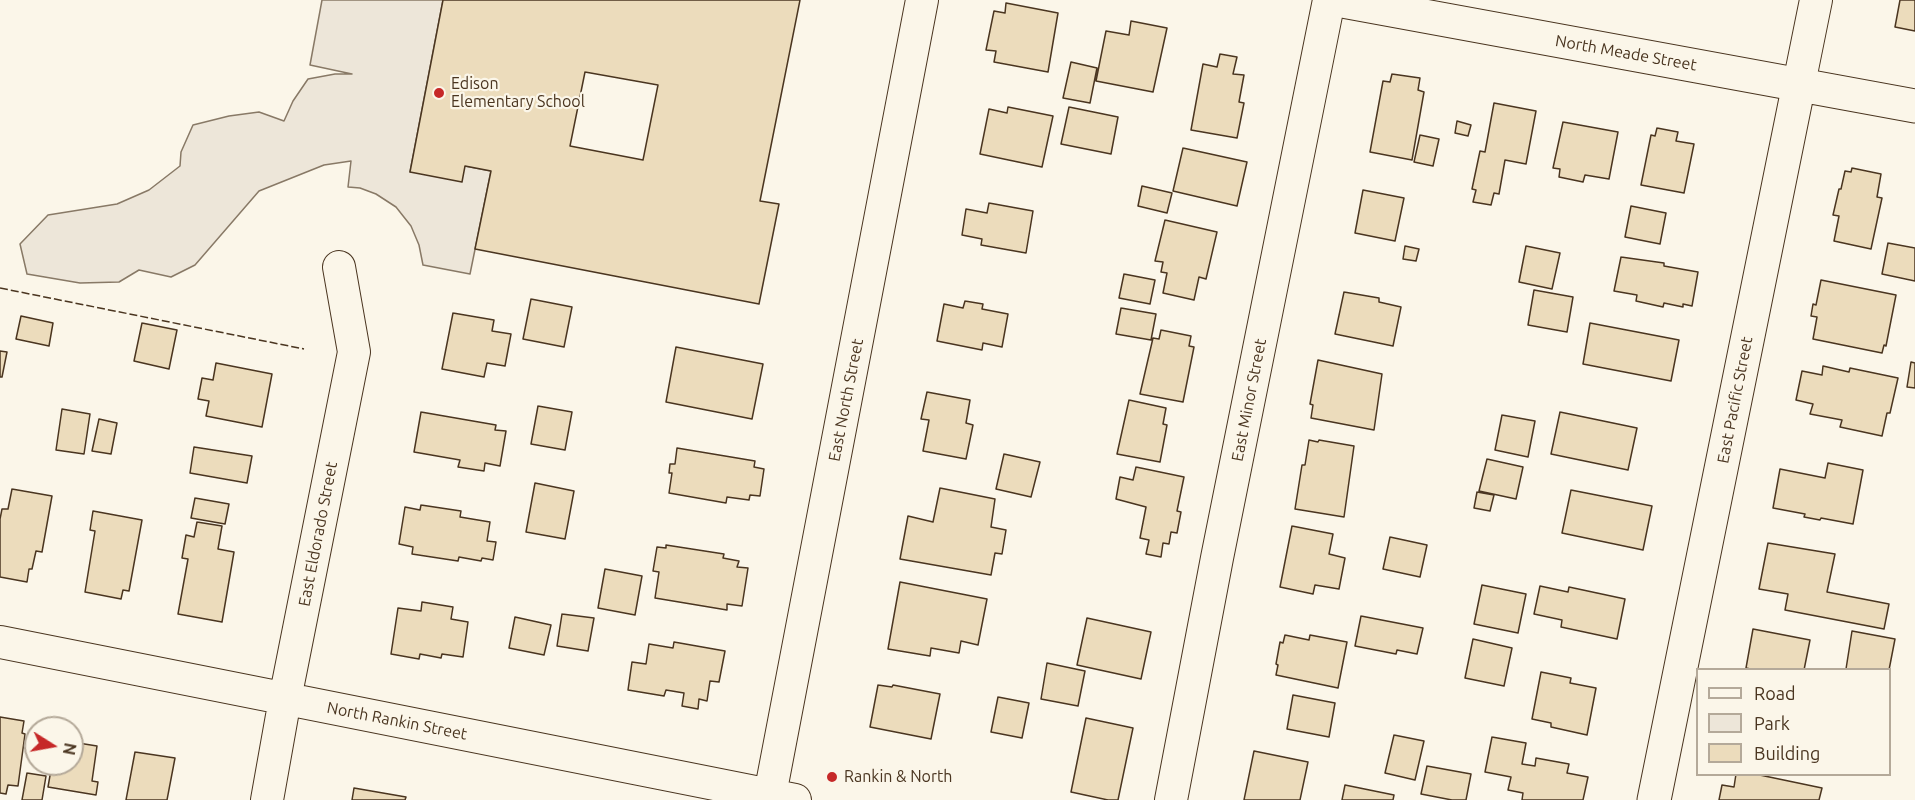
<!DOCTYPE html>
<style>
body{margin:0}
#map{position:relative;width:1915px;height:800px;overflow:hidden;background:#fbf6e9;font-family:Ubuntu,sans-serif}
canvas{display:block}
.legend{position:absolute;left:1696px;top:668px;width:195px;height:108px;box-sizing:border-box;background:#fbf6e9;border:2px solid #b4a999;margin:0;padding:8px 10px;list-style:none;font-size:18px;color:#4a3520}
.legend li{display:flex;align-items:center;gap:12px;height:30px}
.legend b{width:30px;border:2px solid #b4a999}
.north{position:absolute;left:24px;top:716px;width:60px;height:60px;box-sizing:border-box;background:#fbf6e9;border:2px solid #b4a999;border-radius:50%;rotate:101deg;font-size:16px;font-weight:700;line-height:24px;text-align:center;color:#4a3520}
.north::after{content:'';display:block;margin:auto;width:21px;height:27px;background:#c62828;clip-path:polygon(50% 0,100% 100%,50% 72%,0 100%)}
</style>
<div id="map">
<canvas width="1915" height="800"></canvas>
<ul class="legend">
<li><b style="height:8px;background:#fbf6e9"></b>Road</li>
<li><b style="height:16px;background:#ede6d9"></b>Park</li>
<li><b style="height:16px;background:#ecdcbc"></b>Building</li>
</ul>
<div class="north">N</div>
</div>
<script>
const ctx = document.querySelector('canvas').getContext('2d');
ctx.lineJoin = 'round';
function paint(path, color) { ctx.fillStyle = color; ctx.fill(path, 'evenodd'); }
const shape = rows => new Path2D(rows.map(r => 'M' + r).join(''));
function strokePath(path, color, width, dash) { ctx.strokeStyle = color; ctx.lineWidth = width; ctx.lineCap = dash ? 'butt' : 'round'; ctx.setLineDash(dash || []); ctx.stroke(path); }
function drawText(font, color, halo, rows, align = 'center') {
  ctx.font = font + ' Ubuntu,sans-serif'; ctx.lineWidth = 4.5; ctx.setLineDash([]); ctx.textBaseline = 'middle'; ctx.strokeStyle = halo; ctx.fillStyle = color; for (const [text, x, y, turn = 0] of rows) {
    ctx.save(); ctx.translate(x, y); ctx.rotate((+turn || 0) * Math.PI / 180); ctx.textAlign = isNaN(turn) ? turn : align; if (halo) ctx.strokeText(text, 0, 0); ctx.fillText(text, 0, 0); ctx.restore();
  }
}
const green = shape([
 [322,0,443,0,410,172,465,166,491,171,470,274,423,265,419,245,411,226,396,207,376,194,360,188,348,187,351,161,324,165,259,191,195,265,171,277,139,270,119,282,80,283,27,274,20,244,48,215,117,204,149,190,180,166,181,152,193,125,229,116,259,112,284,121,293,101,308,79,335,74,352,74,310,65,322,0]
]);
paint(green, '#ede6d9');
strokePath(green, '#887966', 1.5);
const building = shape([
 [443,0,800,0,760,201,779,204,759,304,475,249,491,171,465,166,462,182,410,172,443,0],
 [585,72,658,85,643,160,570,146,585,72],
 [1900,0,1915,0,1915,31,1895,27,1900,0],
 [1006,3,1058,13,1048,72,994,62,996,51,986,50,994,11,1005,13,1006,3],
 [1131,21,1167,28,1153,92,1096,81,1106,31,1129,35,1131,21],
 [1220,54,1237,57,1233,74,1244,75,1239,102,1244,103,1237,138,1191,130,1203,64,1217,67,1220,54],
 [1071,62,1097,68,1090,103,1063,98,1071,62],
 [1392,74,1420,78,1418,90,1424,92,1412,160,1370,152,1383,81,1390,82,1392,74],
 [1494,103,1536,111,1526,164,1505,160,1499,194,1494,193,1491,205,1473,202,1476,190,1472,189,1480,151,1485,152,1494,103],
 [1008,107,1053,116,1042,167,980,154,989,109,1007,113,1008,107],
 [1069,107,1118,117,1111,154,1061,144,1069,107],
 [1457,121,1471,125,1468,136,1455,133,1457,121],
 [1563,122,1618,132,1609,179,1585,175,1583,182,1559,177,1560,169,1553,168,1563,122],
 [1657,128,1678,132,1676,141,1694,144,1684,193,1641,185,1651,135,1655,136,1657,128],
 [1420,135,1439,139,1433,166,1414,162,1420,135],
 [1183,148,1247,162,1237,206,1173,191,1183,148],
 [1852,168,1881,174,1877,197,1882,198,1871,249,1834,241,1839,216,1833,215,1839,189,1841,189,1845,171,1851,172,1852,168],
 [1142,186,1172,193,1167,213,1138,206,1142,186],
 [1363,190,1404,198,1395,241,1355,233,1363,190],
 [989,203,1033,211,1026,253,981,245,982,239,962,235,966,209,987,213,989,203],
 [1631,206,1666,213,1660,244,1625,237,1631,206],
 [1165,220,1217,232,1206,279,1199,277,1194,300,1163,293,1167,273,1161,272,1163,262,1155,261,1165,220],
 [1888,243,1915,248,1915,281,1882,274,1888,243],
 [1405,246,1419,249,1416,261,1403,259,1405,246],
 [1526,246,1560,253,1552,289,1519,282,1526,246],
 [1621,257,1664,263,1664,266,1698,272,1692,306,1683,304,1683,307,1664,303,1663,307,1636,301,1637,295,1614,291,1621,257],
 [1124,274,1155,280,1150,304,1119,298,1124,274],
 [1821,280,1896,295,1886,346,1884,345,1882,353,1813,339,1817,317,1811,316,1813,304,1816,305,1821,280],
 [1534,290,1573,297,1567,332,1528,325,1534,290],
 [1344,292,1379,298,1379,302,1401,307,1393,346,1335,334,1344,292],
 [531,299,572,307,564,347,523,339,531,299],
 [965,301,983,304,982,309,1008,314,1002,347,983,343,982,350,937,341,944,304,963,308,965,301],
 [1121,308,1156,314,1151,340,1116,334,1121,308],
 [453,313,494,320,492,331,511,334,505,366,487,363,484,377,442,369,453,313],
 [21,316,53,323,49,346,16,339,21,316],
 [142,323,177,330,169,369,134,361,142,323],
 [1590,323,1679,340,1671,381,1583,364,1590,323],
 [1161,330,1191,336,1189,346,1194,347,1183,402,1140,394,1153,338,1159,339,1161,330],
 [676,347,763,364,752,419,666,402,676,347],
 [0,351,7,352,2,377,0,377,0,351],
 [1318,360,1382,374,1374,430,1311,418,1313,405,1310,404,1318,360],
 [1911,362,1915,363,1915,388,1907,387,1911,362],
 [216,363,272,374,262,427,206,416,209,401,198,399,202,378,213,380,216,363],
 [1823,366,1849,372,1850,368,1898,378,1890,413,1887,413,1882,436,1840,427,1842,420,1810,414,1813,404,1796,400,1802,371,1822,375,1823,366],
 [927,392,970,400,966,423,973,425,966,459,923,451,929,420,921,419,927,392],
 [1129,400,1166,408,1163,424,1167,425,1160,462,1117,454,1129,400],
 [538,406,572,412,565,450,531,444,538,406],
 [62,409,90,414,84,454,56,450,62,409],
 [421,412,496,425,495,430,506,431,500,466,485,463,484,471,458,467,460,460,414,452,421,412],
 [1560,412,1637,428,1628,470,1551,454,1560,412],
 [1502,415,1535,421,1528,457,1495,450,1502,415],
 [99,419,117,423,111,454,92,451,99,419],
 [1309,440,1318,442,1319,440,1354,446,1344,517,1295,509,1302,465,1305,465,1309,440],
 [194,447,252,456,247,483,190,473,194,447],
 [677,448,755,461,754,467,764,469,760,496,750,495,749,500,727,497,726,503,669,493,672,473,669,473,670,464,675,464,677,448],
 [1004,454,1040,462,1031,497,996,489,1004,454],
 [1487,459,1523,467,1516,499,1479,491,1487,459],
 [1828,463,1863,470,1853,524,1821,518,1820,520,1804,517,1805,514,1773,508,1780,469,1825,478,1828,463],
 [1136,467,1184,477,1177,511,1181,512,1177,533,1171,532,1169,544,1163,543,1161,557,1146,554,1149,540,1140,538,1146,507,1116,499,1120,477,1133,480,1136,467],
 [535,483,574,491,565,539,526,532,535,483],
 [940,488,995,499,991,527,1006,530,1002,554,995,553,991,575,900,559,908,516,933,522,940,488],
 [12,489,52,496,42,552,36,551,32,569,29,569,27,582,0,577,0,519,2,509,8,509,12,489],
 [1571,490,1652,506,1643,550,1562,533,1571,490],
 [1477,492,1494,495,1490,511,1474,508,1477,492],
 [195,498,229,504,225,524,191,518,195,498],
 [421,505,461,511,460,517,490,522,487,541,496,542,493,560,482,558,481,561,459,557,458,561,412,554,413,547,399,544,405,507,420,510,421,505],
 [93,511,142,520,129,591,123,590,121,599,85,592,95,531,90,530,93,511],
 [197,522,222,526,218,549,234,552,222,622,178,614,188,559,182,558,186,535,194,537,197,522],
 [1292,526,1333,534,1329,554,1345,558,1339,589,1315,585,1313,594,1280,587,1292,526],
 [1390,537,1427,545,1420,577,1383,569,1390,537],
 [1768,543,1835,554,1827,592,1889,604,1884,629,1785,610,1788,594,1759,589,1768,543],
 [666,545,724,554,723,558,739,561,737,567,748,568,742,606,727,604,727,610,655,598,659,572,653,571,657,547,666,548,666,545],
 [605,569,642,576,635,615,598,608,605,569],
 [900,582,987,599,978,645,961,641,959,653,931,648,930,656,888,649,900,582],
 [1482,585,1526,594,1518,633,1474,624,1482,585],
 [1540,586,1568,592,1569,587,1625,599,1617,639,1561,627,1562,620,1534,614,1540,586],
 [422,602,453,607,451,619,468,622,463,657,442,654,441,658,420,654,419,659,391,654,398,608,421,611,422,602],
 [562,614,594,618,588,651,557,646,562,614],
 [1361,616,1423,628,1417,654,1397,650,1396,654,1355,646,1361,616],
 [515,617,551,625,544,655,509,648,515,617],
 [1087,618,1151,632,1141,679,1077,665,1087,618],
 [1753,629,1810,640,1804,670,1755,670,1746,668,1753,629],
 [1852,631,1895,639,1889,670,1846,669,1852,631],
 [1285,635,1309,640,1310,635,1347,642,1338,688,1276,675,1278,665,1276,664,1280,642,1283,643,1285,635],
 [1473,639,1512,648,1504,686,1465,678,1473,639],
 [674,642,725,651,719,682,710,681,707,701,699,699,698,709,682,706,684,693,666,690,664,696,628,690,632,662,646,664,649,644,673,648,674,642],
 [1047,663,1085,671,1078,706,1041,699,1047,663],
 [1541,672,1571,678,1570,683,1596,688,1587,735,1551,727,1551,723,1532,719,1541,672],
 [878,685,892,687,893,685,940,694,931,739,870,727,878,685],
 [1293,695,1335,703,1329,737,1287,729,1293,695],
 [998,697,1029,703,1022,738,991,732,998,697],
 [0,717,24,721,22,733,25,734,18,786,8,785,6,794,0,793,0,717],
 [1086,718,1133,728,1118,800,1108,800,1071,792,1086,718],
 [1394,735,1424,741,1415,780,1385,773,1394,735],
 [1492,737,1526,743,1522,764,1535,766,1536,758,1569,764,1567,773,1588,777,1583,800,1522,800,1523,793,1508,790,1511,777,1485,772,1492,737],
 [72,742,97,746,92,781,98,782,96,795,48,787,52,764,72,764,72,742],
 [1254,751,1308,762,1300,800,1244,800,1254,751],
 [135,752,175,758,167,800,126,800,135,752],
 [1427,766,1471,774,1466,800,1452,800,1421,794,1427,766],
 [27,773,46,776,42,800,22,800,27,773],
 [1736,774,1755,774,1822,788,1819,800,1719,800,1722,785,1734,787,1736,774],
 [1345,785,1394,795,1393,800,1342,800,1345,785],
 [354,788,406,797,405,800,352,800,354,788]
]);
paint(building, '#ecdcbc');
strokePath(building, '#4a3520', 1.5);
const street = shape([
 [1799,84,1816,0],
 [0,642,795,800],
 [267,800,285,699,354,352,339,267],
 [769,800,922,0],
 [1171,800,1217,558,1329,0]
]);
const secondary = shape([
 [1337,0,1915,106],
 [1654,800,1799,84]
]);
strokePath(street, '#4a3520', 34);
strokePath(secondary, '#4a3520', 35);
strokePath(street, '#fbf6e9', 32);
strokePath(secondary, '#fbf6e9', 33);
strokePath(shape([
 [0,288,304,349]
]), '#4a3520', 1.5, [8, 3]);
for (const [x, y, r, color] of [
 [439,93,6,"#c62828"],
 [832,777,6,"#c62828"]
]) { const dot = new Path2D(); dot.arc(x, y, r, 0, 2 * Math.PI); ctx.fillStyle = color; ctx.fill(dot); strokePath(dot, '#fbf6e9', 2); }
drawText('16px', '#4a3520', '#fbf6e9', [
 ["North Meade Street",1626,53,10],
 ["East North Street",846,400,-79],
 ["East Minor Street",1249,400,-79],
 ["East Pacific Street",1735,400,-79],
 ["East Eldorado Street",318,534,-79],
 ["North Rankin Street",397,721,11]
]);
drawText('16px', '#4a3520', '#fbf6e9', [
 ["Edison",451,84],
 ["Elementary School",451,102],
 ["Rankin & North",844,777]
], 'left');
</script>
